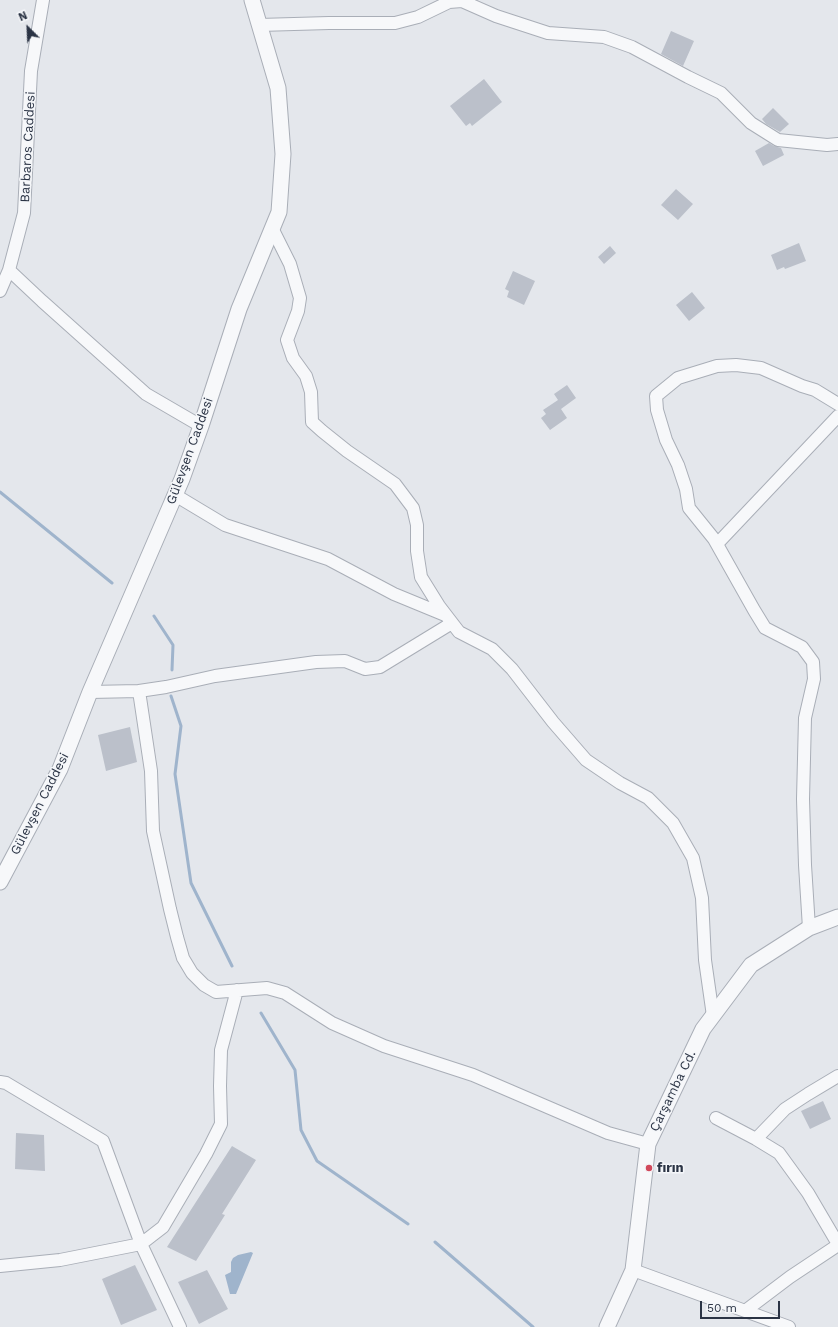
<!DOCTYPE html>
<meta charset="utf-8">
<style>
body{margin:0}
#map{position:relative;width:838px;height:1327px;overflow:hidden;background:#e4e7ec;font-family:"Work Sans",sans-serif}
canvas{display:block}
.north{position:absolute;left:8px;top:8px;width:40px;height:40px;-webkit-text-stroke:3px #f4f6f9;paint-order:stroke;rotate:336deg;font-size:11px;font-weight:700;line-height:16px;text-align:center;color:#2b3445}
.north::after{content:'';display:block;margin:auto;width:14px;height:18px;background:#2b3445;clip-path:polygon(50% 0,100% 100%,50% 72%,0 100%)}
.scale{position:absolute;left:700px;top:1301px;width:80px;height:18px;box-sizing:border-box;border:2px solid #2b3445;border-top:0;padding-left:5px;font-size:12px;line-height:14px;white-space:nowrap;color:#2b3445;-webkit-text-stroke:3px #f4f6f9;paint-order:stroke}
</style>
<div id="map">
<canvas width="838" height="1327"></canvas>
<div class="north">N</div>
<div class="scale">50 m</div>
</div>
<script>
const ctx = document.querySelector('canvas').getContext('2d');
ctx.lineJoin = 'round';
function paint(path, color) { ctx.fillStyle = color; ctx.fill(path, 'evenodd'); }
const shape = rows => new Path2D(rows.map(r => 'M' + r).join(''));
function strokePath(path, color, width, dash) { ctx.strokeStyle = color; ctx.lineWidth = width; ctx.lineCap = dash ? 'butt' : 'round'; ctx.setLineDash(dash || []); ctx.stroke(path); }
function drawText(font, color, halo, rows, align = 'center') {
  ctx.font = font + ' "Work Sans",sans-serif'; ctx.lineWidth = 3; ctx.setLineDash([]); ctx.textBaseline = 'middle'; ctx.strokeStyle = halo; ctx.fillStyle = color; for (const [text, x, y, turn = 0] of rows) {
    ctx.save(); ctx.translate(x, y); ctx.rotate((+turn || 0) * Math.PI / 180); ctx.textAlign = isNaN(turn) ? turn : align; if (halo) ctx.strokeText(text, 0, 0); ctx.fillText(text, 0, 0); ctx.restore();
  }
}
paint(shape([
 [251,1252,253,1253,236,1294,230,1294,225,1275,231,1272,231,1262,233,1258,238,1255]
]), '#9fb4cc');
strokePath(shape([
 [0,492,112,583],
 [154,616,173,645,172,670],
 [171,696,181,726,175,774,191,883,232,966],
 [261,1013,295,1070,301,1130,317,1161,408,1224],
 [435,1242,533,1327]
]), '#9fb4cc', 3);
paint(shape([
 [671,31,694,41,683,66,661,54],
 [484,79,502,102,472,126,470,123,466,126,450,106],
 [773,108,789,124,780,132,766,124,762,119],
 [769,143,774,146,781,148,784,155,763,166,755,151],
 [676,189,693,204,678,220,661,205],
 [799,243,806,261,785,269,784,267,777,270,771,255],
 [610,246,616,253,604,264,598,257],
 [513,271,535,281,524,305,507,297,509,291,505,289],
 [692,292,705,308,689,321,676,305],
 [567,385,576,398,561,409,567,418,550,430,541,418,546,414,543,410,558,400,554,394],
 [130,727,137,762,106,771,98,735],
 [823,1101,831,1119,810,1129,801,1111],
 [16,1133,44,1135,45,1171,15,1169],
 [232,1146,256,1160,222,1214,225,1215,196,1261,167,1247],
 [135,1265,157,1310,121,1325,102,1279],
 [207,1270,228,1309,199,1324,178,1282]
]), '#bbc0ca');
const minor = shape([
 [259,25,329,23,395,23,418,17,449,2,462,1,496,16,548,33,604,37,632,47,688,77,721,93,751,123,778,140,827,145,838,144],
 [272,228,290,264,300,298,298,311,287,340,293,358,306,376,311,392,312,422,322,431,347,451,395,484,413,508,417,525,417,551,421,577,439,606,459,632,492,649,512,669,553,722,586,760,620,783,648,798,673,823,693,858,702,898,705,960,713,1016],
 [9,270,42,301,146,394,201,426],
 [0,291,9,270,24,213,31,71,43,0],
 [175,495,225,525,328,559,394,594,445,615],
 [717,544,838,416],
 [139,691,151,771,153,831,170,909,177,937,183,958,192,973,204,985,216,992,267,988,285,993,332,1023,384,1046,473,1075,608,1133,648,1144],
 [90,692,139,691,166,687,215,676,316,662,345,661,365,669,380,667,452,623],
 [809,928,805,865,803,799,805,718,814,679,813,662,802,647,765,628,754,610,714,539,689,508,686,489,678,465,666,440,657,410,656,396,678,378,717,366,736,365,761,368,802,386,815,390,838,404],
 [0,1082,6,1083,103,1141,141,1244,180,1327],
 [716,1118,756,1139,779,1153,808,1193,838,1244],
 [756,1139,785,1109,808,1094,838,1076],
 [0,1266,60,1260,141,1244,163,1227,206,1154,221,1124,220,1086,221,1050,237,990],
 [633,1270,789,1327],
 [745,1311,790,1277,838,1245]
]);
const tertiary = shape([
 [0,882,60,769,90,692,182,479,201,426,239,309,279,212,283,154,278,88,252,0],
 [607,1327,633,1270,648,1144,703,1029,751,965,809,928,838,917]
]);
strokePath(minor, '#a9aeb7', 14);
strokePath(tertiary, '#a9aeb7', 17);
strokePath(minor, '#f7f8fa', 12);
strokePath(tertiary, '#f7f8fa', 15);
for (const [x, y, r, color] of [
 [649,1168,4,"#d1495b"]
]) { const dot = new Path2D(); dot.arc(x, y, r, 0, 2 * Math.PI); ctx.fillStyle = color; ctx.fill(dot); strokePath(dot, '#f4f6f9', 1.5); }
drawText('13px', '#2b3445', '#f4f6f9', [
 ["Barbaros Caddesi",28,147,-87],
 ["Gülevşen Caddesi",190,451,-70],
 ["Gülevşen Caddesi",40,804,-63],
 ["Çarşamba Cd.",673,1091,-64]
]);
drawText('bold 13px', '#2b3445', '#f4f6f9', [
 ["fırın",657,1168]
], 'left');
</script>
